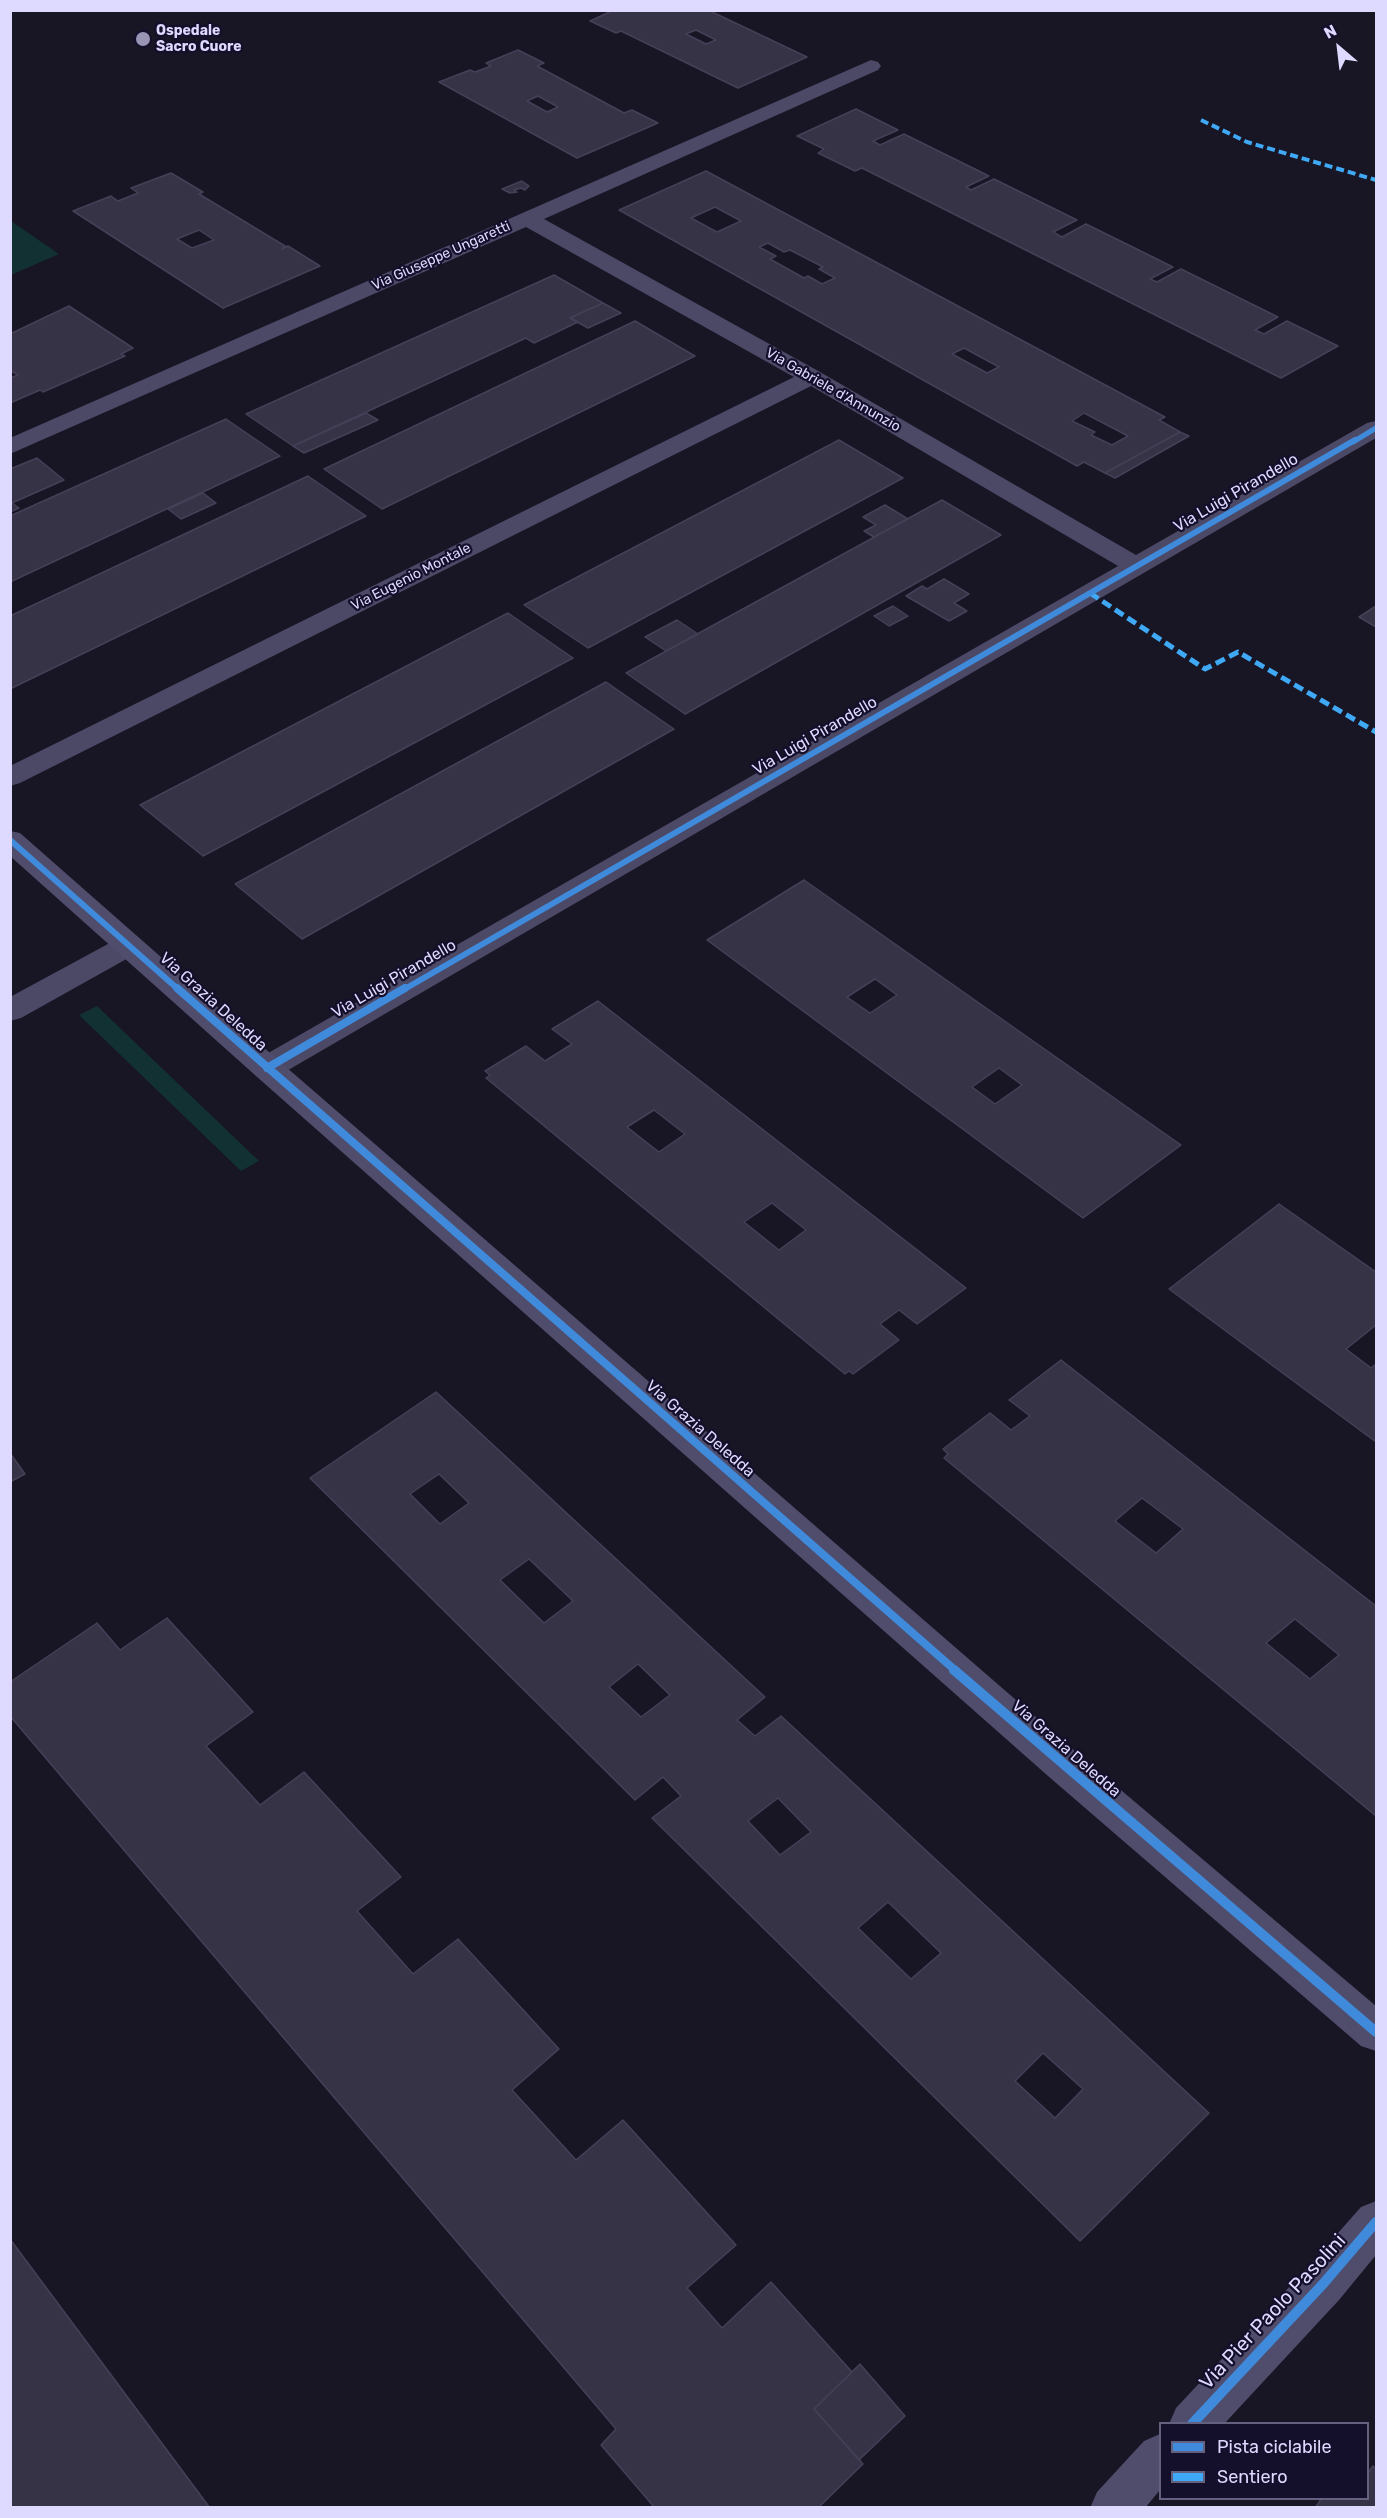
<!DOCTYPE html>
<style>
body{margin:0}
#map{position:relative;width:1387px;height:2518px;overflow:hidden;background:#181525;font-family:Rubik,sans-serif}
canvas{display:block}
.frame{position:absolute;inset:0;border:12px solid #ddd9ff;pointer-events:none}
.legend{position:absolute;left:1159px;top:2422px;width:210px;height:78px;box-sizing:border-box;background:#140f2b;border:2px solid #646080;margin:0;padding:8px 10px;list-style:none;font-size:18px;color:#ddd9ff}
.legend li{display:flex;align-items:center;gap:12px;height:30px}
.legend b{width:30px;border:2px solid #646080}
.north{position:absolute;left:1309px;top:18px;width:60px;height:60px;-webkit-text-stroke:4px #140f2b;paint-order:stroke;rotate:332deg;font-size:16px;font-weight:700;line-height:24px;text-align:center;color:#ddd9ff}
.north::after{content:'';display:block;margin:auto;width:21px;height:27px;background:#ddd9ff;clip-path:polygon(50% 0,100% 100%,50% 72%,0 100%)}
</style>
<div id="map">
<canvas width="1387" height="2518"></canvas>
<div class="frame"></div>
<ul class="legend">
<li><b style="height:8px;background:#408adc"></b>Pista ciclabile</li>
<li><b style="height:8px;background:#3fa9f5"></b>Sentiero</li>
</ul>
<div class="north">N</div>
</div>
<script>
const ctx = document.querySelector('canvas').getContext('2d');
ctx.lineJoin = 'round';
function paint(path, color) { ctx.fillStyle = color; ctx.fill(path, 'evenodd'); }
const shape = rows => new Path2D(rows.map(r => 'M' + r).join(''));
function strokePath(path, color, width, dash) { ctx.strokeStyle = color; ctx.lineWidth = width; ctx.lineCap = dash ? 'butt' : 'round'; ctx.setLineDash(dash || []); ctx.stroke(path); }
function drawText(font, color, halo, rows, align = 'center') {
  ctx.font = font + ' Rubik,sans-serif'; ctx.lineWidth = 4.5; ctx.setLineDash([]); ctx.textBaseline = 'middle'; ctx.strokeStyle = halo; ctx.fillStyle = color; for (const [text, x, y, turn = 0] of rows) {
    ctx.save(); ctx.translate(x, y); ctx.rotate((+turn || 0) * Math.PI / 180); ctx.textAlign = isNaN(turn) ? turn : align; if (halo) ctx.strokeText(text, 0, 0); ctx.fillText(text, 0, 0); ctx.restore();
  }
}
paint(shape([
 [11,221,59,254,11,275],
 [97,1006,259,1161,241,1171,79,1015]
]), '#123132');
const building = shape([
 [614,10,708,10,807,57,738,88,621,31,616,33,590,21,614,10],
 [696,30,716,40,706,44,686,34,696,30],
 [518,50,544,63,537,66,624,113,632,110,658,123,577,158,439,82,470,70,475,72,491,66,486,63,518,50],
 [538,96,558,107,547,112,527,101,538,96],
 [856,109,898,130,873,141,880,145,904,134,989,176,966,187,971,190,994,179,1077,220,1053,232,1062,237,1086,224,1173,267,1150,279,1157,282,1181,269,1278,317,1255,330,1264,334,1287,321,1338,346,1281,378,862,168,855,171,818,153,824,149,797,136,856,109],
 [706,171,1165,417,1159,420,1180,432,1105,473,1084,462,1077,466,619,210,706,171],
 [715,207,741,221,717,232,691,218,715,207],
 [768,243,784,252,790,250,823,267,819,269,835,278,822,284,808,276,804,278,770,259,776,256,759,247,768,243],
 [964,348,999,367,987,373,952,354,964,348],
 [1084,413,1128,436,1112,445,1091,435,1095,432,1072,421,1084,413],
 [171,173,203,192,199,194,285,246,282,249,288,246,320,266,223,308,73,211,111,196,118,201,138,193,131,188,171,173],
 [199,230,214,240,192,248,177,239,199,230],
 [522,181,529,186,525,190,521,188,514,190,517,192,510,193,502,189,522,181],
 [554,275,603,303,570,318,578,322,534,343,526,338,293,446,246,414,554,275],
 [603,303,621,313,588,328,570,318,603,303],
 [69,306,133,348,121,354,125,356,43,392,40,390,10,403,10,378,18,375,10,370,10,334,69,306],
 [635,321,695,356,382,509,324,469,635,321],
 [366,413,378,420,304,453,293,446,366,413],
 [226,419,280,456,10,582,10,516,226,419],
 [1180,432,1189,436,1115,478,1105,473,1180,432],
 [839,440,903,478,588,648,524,605,839,440],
 [37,458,64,480,12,503,19,508,10,512,10,469,37,458],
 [308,476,366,516,10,689,10,616,308,476],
 [203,493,216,503,181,519,168,509,203,493],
 [942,500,1001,535,685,714,626,673,942,500],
 [885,505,908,519,874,537,864,531,876,525,863,517,885,505],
 [944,579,969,594,954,603,967,611,949,621,906,596,922,586,927,589,944,579],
 [893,606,908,616,889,626,874,616,893,606],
 [1376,606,1376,627,1359,617,1376,606],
 [508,613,573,658,203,856,140,805,508,613],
 [677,620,698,634,666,651,645,637,677,620],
 [606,682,674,729,302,939,235,884,606,682],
 [804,880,1181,1145,1083,1218,707,940,804,880],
 [875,979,897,995,870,1013,847,997,875,979],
 [999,1068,1022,1085,995,1104,972,1087,999,1068],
 [598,1001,966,1288,917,1324,899,1310,880,1324,899,1340,853,1374,849,1371,845,1374,486,1078,490,1075,485,1071,526,1046,545,1061,572,1044,552,1029,598,1001],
 [654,1110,685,1134,659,1152,627,1127,654,1110],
 [772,1203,806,1230,779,1250,744,1222,772,1203],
 [1279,1204,1376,1272,1376,1325,1346,1349,1371,1368,1376,1364,1376,1442,1169,1289,1279,1204],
 [1061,1360,1376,1606,1376,1816,944,1458,948,1454,943,1449,990,1413,1011,1430,1030,1416,1009,1400,1061,1360],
 [1142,1498,1183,1529,1156,1553,1115,1521,1142,1498],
 [1295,1619,1339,1655,1310,1679,1266,1643,1295,1619],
 [436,1392,765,1697,737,1720,755,1736,781,1716,1209,2113,1080,2241,652,1818,681,1796,663,1777,635,1800,310,1478,436,1392],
 [439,1474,469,1503,440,1524,410,1494,439,1474],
 [529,1559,573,1601,544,1623,500,1580,529,1559],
 [638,1664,670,1695,641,1717,609,1687,638,1664],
 [778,1798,811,1832,780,1855,748,1821,778,1798],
 [888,1902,941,1953,911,1979,858,1928,888,1902],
 [1043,2053,1083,2089,1055,2118,1015,2081,1043,2053],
 [10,1453,25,1474,10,1482,10,1453],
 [167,1618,253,1712,206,1746,260,1805,304,1772,401,1877,357,1911,413,1974,458,1939,559,2049,512,2090,576,2160,623,2120,736,2245,687,2288,722,2328,771,2282,852,2372,814,2409,863,2464,818,2508,655,2508,601,2445,616,2429,10,1716,10,1682,97,1623,120,1650,167,1618],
 [10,2239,210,2508,10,2508,10,2239],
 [860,2364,905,2416,859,2460,814,2409,860,2364],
 [1373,2466,1376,2469,1376,2508,1315,2508,1322,2498,1368,2498,1368,2473,1373,2466]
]);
paint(building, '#363346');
strokePath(building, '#454058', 1.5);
paint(shape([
 [871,60,878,62,881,66,878,70,544,219,820,372,1136,555,1367,423,1376,421,1376,438,278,1076,267,1079,256,1076,252,1068,256,1060,1118,566,811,386,20,783,10,786,10,766,794,377,526,227,10,454,10,438,871,60],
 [129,935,139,938,144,945,139,952,21,1018,10,1021,10,997,119,938,129,935]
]), '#4b4966');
paint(shape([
 [10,831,20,833,278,1060,1076,1752,1376,2006,1376,2051,1361,2046,1048,1776,256,1076,10,856,10,831],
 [1376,2201,1376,2255,1339,2300,1224,2424,1169,2424,1176,2408,1307,2268,1361,2207,1376,2201],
 [1160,2434,1160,2490,1145,2508,1090,2508,1097,2492,1144,2441,1160,2434]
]), '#4f4d6b');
strokePath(shape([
 [1201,120,1247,142,1376,180]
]), '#3fa9f5', 4, [8, 4]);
strokePath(shape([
 [1090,593,1205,669,1238,652,1376,732]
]), '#3fa9f5', 5, [10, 5]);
strokePath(shape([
 [1353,442,1376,428]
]), '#408adc', 5);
strokePath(shape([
 [10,840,179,990],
 [403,990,1355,440]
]), '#408adc', 6);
strokePath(shape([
 [177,988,956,1671],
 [267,1068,405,988]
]), '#408adc', 8);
strokePath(shape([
 [954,1670,1376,2032],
 [1192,2424,1323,2284,1376,2222]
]), '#408adc', 10);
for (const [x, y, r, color] of [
 [143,39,8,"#9894b3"]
]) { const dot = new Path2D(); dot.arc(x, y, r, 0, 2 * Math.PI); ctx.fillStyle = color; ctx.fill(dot); strokePath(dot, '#140f2b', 2); }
drawText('bold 14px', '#ddd9ff', '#140f2b', [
 ["Ospedale",156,31],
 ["Sacro Cuore",156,47]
], 'left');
drawText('14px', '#ddd9ff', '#140f2b', [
 ["Via Giuseppe Ungaretti",441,256,-24],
 ["Via Gabriele d'Annunzio",833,390,30],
 ["Via Eugenio Montale",411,577,-27]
]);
drawText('16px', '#ddd9ff', '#140f2b', [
 ["Via Luigi Pirandello",1236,493,-30],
 ["Via Luigi Pirandello",815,736,-30],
 ["Via Luigi Pirandello",394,979,-30],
 ["Via Grazia Deledda",213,1002,42],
 ["Via Grazia Deledda",700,1429,41],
 ["Via Grazia Deledda",1066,1749,41]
]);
drawText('20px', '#ddd9ff', '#140f2b', [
 ["Via Pier Paolo Pasolini",1273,2312,-47]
]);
</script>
